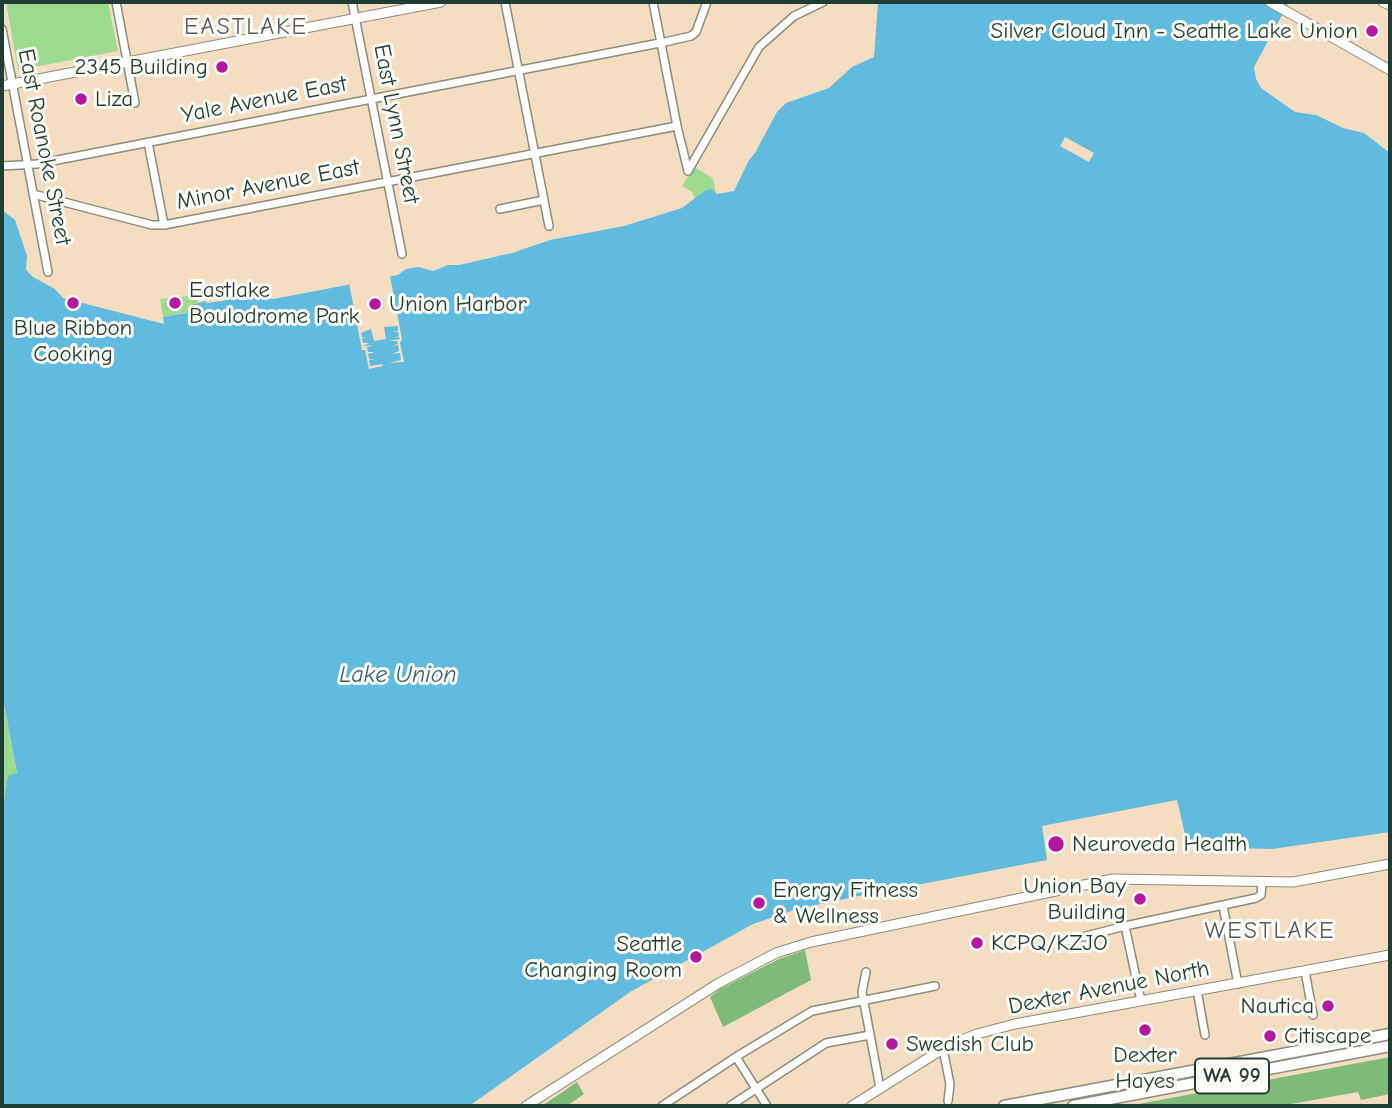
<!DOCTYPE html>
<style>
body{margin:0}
#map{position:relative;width:1392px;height:1108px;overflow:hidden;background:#f5ddc2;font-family:"Comic Neue",sans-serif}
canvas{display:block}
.frame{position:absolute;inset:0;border:4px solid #1f3d34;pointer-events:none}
</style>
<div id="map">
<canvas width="1392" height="1108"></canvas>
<div class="frame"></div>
</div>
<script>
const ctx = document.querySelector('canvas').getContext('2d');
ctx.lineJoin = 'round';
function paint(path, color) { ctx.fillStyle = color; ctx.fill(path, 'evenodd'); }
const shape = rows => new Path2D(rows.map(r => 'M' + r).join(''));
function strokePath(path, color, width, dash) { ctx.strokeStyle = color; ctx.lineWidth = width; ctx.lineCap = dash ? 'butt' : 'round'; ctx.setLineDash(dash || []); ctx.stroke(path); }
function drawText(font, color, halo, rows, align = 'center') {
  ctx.font = font + ' "Comic Neue",sans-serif'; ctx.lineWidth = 6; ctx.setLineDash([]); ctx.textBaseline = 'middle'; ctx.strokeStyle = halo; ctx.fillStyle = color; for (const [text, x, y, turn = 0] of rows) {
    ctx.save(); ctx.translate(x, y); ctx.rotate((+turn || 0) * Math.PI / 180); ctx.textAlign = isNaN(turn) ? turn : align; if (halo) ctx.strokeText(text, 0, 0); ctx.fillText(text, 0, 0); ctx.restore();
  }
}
paint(shape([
 [6,2,108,2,118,51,18,70],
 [694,167,713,178,716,194,711,189,695,199,692,192,682,186],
 [196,295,198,303,192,305,188,312,163,317,160,299],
 [2,693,17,774,2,820]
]), '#9ddb8f');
paint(shape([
 [805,950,811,980,723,1027,710,997,720,989,779,959],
 [1390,1057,1390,1094,1361,1100,1358,1092,1280,1106,1128,1106],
 [577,1082,584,1094,567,1106,542,1106]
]), '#7ebb7a');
paint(shape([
 [878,2,1285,2,1288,4,1254,67,1256,79,1261,88,1295,112,1316,115,1343,128,1364,133,1390,153,1390,832,1272,849,1188,847,1177,800,1042,826,1047,860,859,896,797,909,753,924,630,992,469,1106,2,1106,2,820,7,780,9,775,17,773,2,693,2,210,15,220,27,256,26,270,33,277,55,289,63,298,164,324,163,317,186,313,192,305,205,301,207,303,256,296,274,299,388,277,398,275,406,269,419,267,433,271,448,265,459,265,512,253,550,240,624,226,682,208,706,190,711,189,717,194,734,191,749,160,755,153,777,112,786,103,829,88,852,67,874,57]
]), '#60bbde');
paint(shape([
 [1065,137,1094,153,1089,162,1060,146],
 [390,276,402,339,400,343,404,362,389,363,401,360,400,353,392,354,399,351,398,345,390,346,398,344,397,341,389,341,400,339,399,337,394,338,399,336,398,332,392,332,398,331,398,326,384,327,386,339,374,341,371,329,361,333,362,337,367,337,362,338,363,343,369,343,363,346,373,345,367,347,368,352,375,352,368,354,369,359,376,359,369,360,370,366,382,364,383,366,369,369,365,350,362,350,349,283]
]), '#f5ddc2');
const minor = shape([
 [116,2,135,103],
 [352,2,402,254],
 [505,2,549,226],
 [653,2,677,126,688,171],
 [2,29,48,272],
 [148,142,164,225],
 [2,166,37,164,665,42,691,36,696,32,707,2],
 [688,171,759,47,794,16,823,2],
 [33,194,152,225,164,225,677,126],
 [500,209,544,200],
 [1223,906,1238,984],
 [1125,926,1141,1001],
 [1067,941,1125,926,1256,898,1261,895,1262,882],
 [1305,971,1313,1015],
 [866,972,862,992,880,1088],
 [1197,990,1205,1035],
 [943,1049,950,1084,948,1101],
 [736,1057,767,1106],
 [662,1106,739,1055,812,1011,935,986],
 [730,1106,826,1043,870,1035]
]);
const major = shape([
 [1270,2,1390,70],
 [1383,2,1390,5],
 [2,86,441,2],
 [526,1106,719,983,776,953,811,942,1113,879,1293,882,1390,864],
 [852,1106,949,1045,977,1034,1015,1024,1390,955]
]);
const highway = shape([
 [1004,1106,1390,1034],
 [1073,1106,1390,1046]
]);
strokePath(minor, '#8a8d7b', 10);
strokePath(major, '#8a8d7b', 11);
strokePath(highway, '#8a8d7b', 13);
strokePath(minor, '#fff', 7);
strokePath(major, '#fff', 9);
strokePath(highway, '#fff', 10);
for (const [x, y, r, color] of [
 [1372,31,7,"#b5179e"],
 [222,67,7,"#b5179e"],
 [81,99,7,"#b5179e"],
 [73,303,7,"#b5179e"],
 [175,303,7,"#b5179e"],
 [375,304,7,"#b5179e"],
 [1056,844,9,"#b5179e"],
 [1140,899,7,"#b5179e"],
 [759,903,7,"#b5179e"],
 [977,943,7,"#b5179e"],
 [696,957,7,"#b5179e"],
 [1328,1006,7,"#b5179e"],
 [1145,1030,7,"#b5179e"],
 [1270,1036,7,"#b5179e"],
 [892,1044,7,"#b5179e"]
]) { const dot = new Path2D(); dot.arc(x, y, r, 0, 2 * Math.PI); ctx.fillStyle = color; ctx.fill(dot); strokePath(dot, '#fdfcf7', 2.5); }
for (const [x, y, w] of [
 [1232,1076,74]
]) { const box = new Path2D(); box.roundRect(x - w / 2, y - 17.5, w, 35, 5); ctx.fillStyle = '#fdfcf7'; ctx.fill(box); strokePath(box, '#1f3d34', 2); }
drawText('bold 21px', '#1f3d34', null, [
 ["WA 99",1232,1076]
]);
drawText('23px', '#1f3d34', '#fdfcf7', [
 ["Silver Cloud Inn - Seattle Lake Union",1358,31,"right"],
 ["2345 Building",208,67,"right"],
 ["Liza",95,99],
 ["Eastlake",189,290],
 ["Boulodrome Park",189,316],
 ["Union Harbor",389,304],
 ["Blue Ribbon",73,328,"center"],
 ["Cooking",73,354,"center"],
 ["Neuroveda Health",1072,844],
 ["Union Bay",1126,886,"right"],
 ["Building",1126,912,"right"],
 ["Energy Fitness",773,890],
 ["& Wellness",773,916],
 ["KCPQ/KZJO",991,943],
 ["Seattle",682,944,"right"],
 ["Changing Room",682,970,"right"],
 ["Nautica",1314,1006,"right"],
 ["Citiscape",1284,1036],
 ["Swedish Club",906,1044],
 ["Dexter",1145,1055,"center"],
 ["Hayes",1145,1081,"center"]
], 'left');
drawText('23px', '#1f3d34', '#fdfcf7', [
 ["Yale Avenue East",264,100,-11],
 ["East Lynn Street",396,124,79],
 ["East Roanoke Street",44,147,79],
 ["Minor Avenue East",268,185,-11],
 ["Dexter Avenue North",1109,988,-11]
]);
ctx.letterSpacing = '2px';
drawText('24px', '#5a5b66', '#fdfcf7', [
 ["EASTLAKE",246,27],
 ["WESTLAKE",1270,931]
]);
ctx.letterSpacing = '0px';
drawText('italic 24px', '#326367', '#fdfcf7', [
 ["Lake Union",398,675]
]);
</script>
